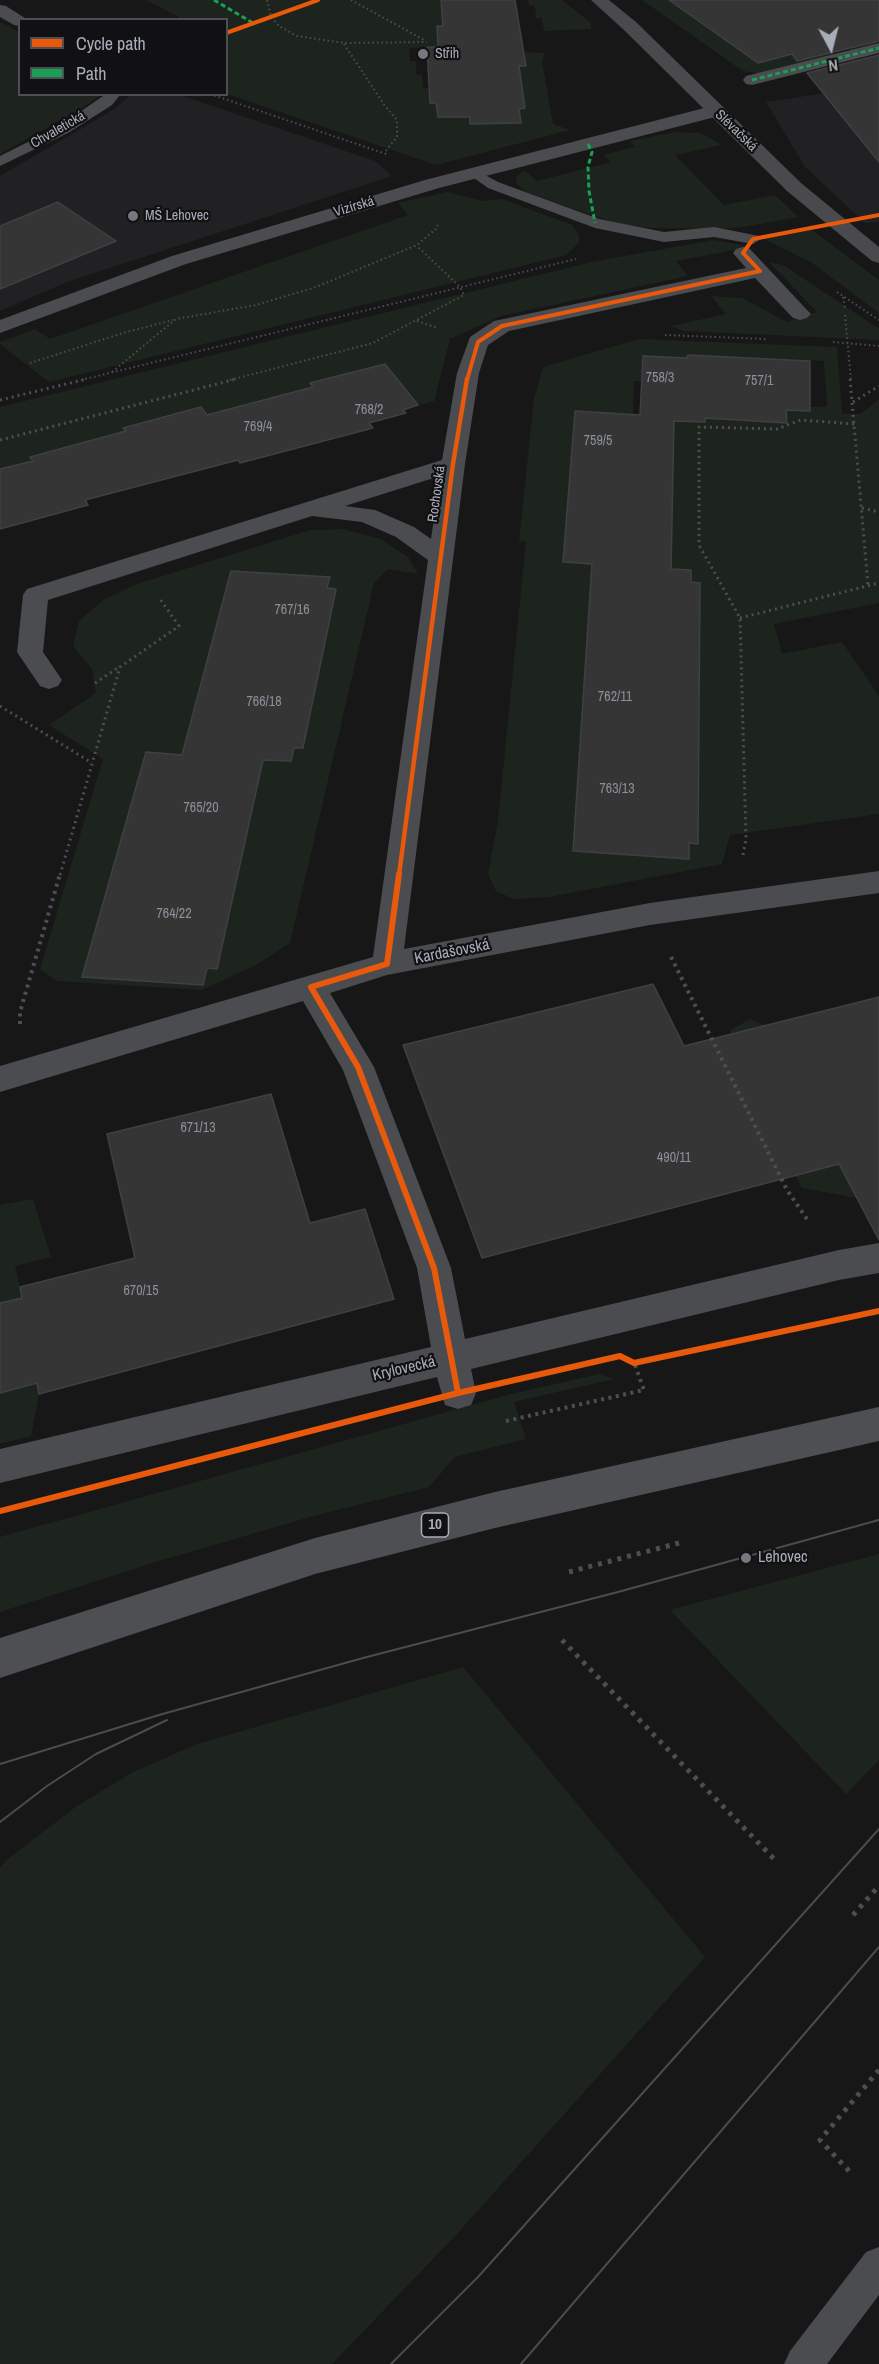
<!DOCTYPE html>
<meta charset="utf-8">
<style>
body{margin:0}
#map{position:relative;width:879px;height:2364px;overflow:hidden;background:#171717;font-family:"Archivo Narrow",sans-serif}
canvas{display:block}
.legend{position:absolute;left:18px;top:18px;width:210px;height:78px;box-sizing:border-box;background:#111113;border:2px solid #4d4f55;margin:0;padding:8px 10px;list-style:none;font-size:18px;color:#a8adb8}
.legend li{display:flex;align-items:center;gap:12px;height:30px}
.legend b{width:30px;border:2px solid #4d4f55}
.north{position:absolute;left:801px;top:18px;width:60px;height:60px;-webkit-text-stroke:4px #111113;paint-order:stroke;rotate:173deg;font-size:16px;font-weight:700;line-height:24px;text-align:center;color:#a8adb8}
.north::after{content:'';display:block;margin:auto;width:21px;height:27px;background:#a8adb8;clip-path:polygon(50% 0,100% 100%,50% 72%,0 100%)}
</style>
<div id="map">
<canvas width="879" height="2364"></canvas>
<ul class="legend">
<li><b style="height:8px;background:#e8590c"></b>Cycle path</li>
<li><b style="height:8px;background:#1a9f57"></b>Path</li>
</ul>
<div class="north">N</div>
</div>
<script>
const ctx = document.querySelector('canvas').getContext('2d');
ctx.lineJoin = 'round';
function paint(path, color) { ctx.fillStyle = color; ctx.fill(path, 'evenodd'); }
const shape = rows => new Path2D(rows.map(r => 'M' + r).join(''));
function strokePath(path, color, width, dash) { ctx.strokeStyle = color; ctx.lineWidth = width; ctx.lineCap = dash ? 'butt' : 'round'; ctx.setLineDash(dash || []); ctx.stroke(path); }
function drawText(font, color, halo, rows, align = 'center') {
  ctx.font = font + ' "Archivo Narrow",sans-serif'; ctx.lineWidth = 4.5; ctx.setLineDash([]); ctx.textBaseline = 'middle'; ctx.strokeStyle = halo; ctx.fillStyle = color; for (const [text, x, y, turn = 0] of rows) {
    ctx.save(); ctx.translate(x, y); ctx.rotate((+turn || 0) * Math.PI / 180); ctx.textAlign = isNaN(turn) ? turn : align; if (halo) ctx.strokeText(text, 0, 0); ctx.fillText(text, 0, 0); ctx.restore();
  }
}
paint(shape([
 [879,85,879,222,865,223,805,167,766,102],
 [132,94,180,95,375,161,392,176,67,282,0,311,0,176,113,110]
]), '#212123');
paint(shape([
 [146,0,441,0,443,26,437,26,464,46,409,48,410,61,416,61,416,74,422,75,423,88,429,88,436,103,438,117,470,117,471,124,520,123,519,109,525,108,519,66,526,66,523,52,545,53,542,61,553,124,570,130,436,165,227,94,226,20,176,19,179,17],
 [528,0,562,0,591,23,591,29,544,31,542,18,536,18,535,6,529,5],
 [642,0,669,0,697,20,722,14,834,14,879,43,851,50,834,39,818,44,834,54,762,74,743,71],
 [727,41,799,53,758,63],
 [0,22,19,32,20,94,101,95,81,109,0,154],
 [675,132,700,133,722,145,675,155,724,205,775,195,798,217,744,227,716,229,652,228,618,224,526,192,517,184,516,177,524,170,537,181,611,162,603,155,635,147,630,141],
 [447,192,483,201,502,199,572,225,579,235,579,243,566,255,49,382,0,344,0,342,35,329,50,339,408,215,398,203],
 [812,230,879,280,879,313,811,262,764,239],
 [714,240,751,247,676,261,688,276,501,316,450,339,434,401,419,405,384,364,311,383,313,387,224,411,210,419,201,407,124,427,126,431,31,456,33,461,0,469,0,407,596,261],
 [769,262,785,266,879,329,879,340,684,331,671,326,726,314,711,296,742,298,787,322,817,312],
 [639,339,837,347,842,414,861,414,879,399,879,603,774,624,782,654,842,642,879,696,879,814,730,835,722,864,549,897,514,899,496,891,488,874,498,821,526,542,519,541,534,399,543,367],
 [688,355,824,361,827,407,810,407,810,411,705,410,705,422,690,421,690,417,633,414,634,381,642,381,643,356,687,358],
 [575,412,666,416,663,568,691,570,691,582,700,583,699,739,689,766,699,767,698,843,689,843,689,859,573,851,592,564,563,562],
 [343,529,381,539,408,557,418,574,388,569,374,583,290,943,256,965,202,990,57,981,40,969,103,759,49,725,96,693,92,669,73,646,79,621,103,600,137,584,310,530],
 [231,571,329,577,317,678,304,748,294,748,291,761,254,760,260,775,217,969,207,968,203,985,83,977,146,753,182,755],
 [750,1019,765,1025,857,1198,802,1188,731,1053,730,1030],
 [33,1199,51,1257,15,1266,22,1298,0,1303,0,1205],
 [599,1374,614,1379,514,1402,526,1439,455,1457,429,1487,317,1515,159,1561,0,1612,0,1537,511,1394],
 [37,1383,39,1394,31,1436,0,1444,0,1393],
 [879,1554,879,1760,846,1794,670,1610],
 [463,1667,705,1957,456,2235,332,2364,0,2364,0,1868,9,1858,77,1806,133,1772,197,1744]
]), '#1d241e');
const building = shape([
 [441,0,515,0,526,66,519,66,525,108,519,109,521,123,470,124,470,117,438,117,436,103,430,103,427,47,438,47,437,26,443,26,441,0],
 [669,0,879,0,879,41,797,61,792,54,758,63,669,0],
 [879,55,879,162,807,73,879,55],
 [58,202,116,241,0,289,0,226,58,202],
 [688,355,810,361,810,411,786,410,787,423,705,418,705,422,674,421,671,569,691,570,691,582,700,583,698,844,689,843,689,859,573,851,592,564,563,562,575,411,640,415,643,356,687,358,688,355],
 [385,364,418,405,403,410,406,413,369,423,373,428,240,463,238,460,85,500,88,505,0,529,0,469,33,461,30,457,126,431,123,428,201,407,207,415,313,387,310,383,385,364],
 [231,571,330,577,327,588,336,589,303,748,294,748,291,761,263,760,217,969,207,968,203,985,82,977,146,752,182,755,231,571],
 [653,984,684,1046,879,997,879,1240,839,1164,482,1258,403,1045,653,984],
 [271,1094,310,1223,365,1209,394,1299,39,1394,37,1383,0,1393,0,1303,22,1298,20,1287,135,1258,107,1134,271,1094]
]);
paint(building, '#353536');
strokePath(building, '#3f4043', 1.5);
strokePath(shape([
 [267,0,271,17,279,26,297,36,344,43,427,42],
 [351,0,426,41],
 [344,44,385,106,397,120,397,137,384,153],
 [210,94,389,155],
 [837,292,879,320],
 [843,297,845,308],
 [845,315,851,380],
 [417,321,438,328],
 [665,335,766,339],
 [833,342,879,346],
 [30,363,123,333,173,320],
 [112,372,176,319,256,305,316,287,417,245,437,228,438,223],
 [81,380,576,259],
 [230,380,373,343,464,295,460,287,417,246]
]), '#4d4e52', 2, [1.5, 3]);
strokePath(shape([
 [850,379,868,585],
 [0,400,87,379],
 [853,402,879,386],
 [0,440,236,379],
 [862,508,879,512],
 [740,618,879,583],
 [95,683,119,667],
 [0,706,92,763],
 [743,855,746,839,740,618,699,545,699,427,777,429,801,420,855,424],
 [60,875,120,667,179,626,160,599]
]), '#4d4e52', 3, [2, 4]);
strokePath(shape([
 [671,957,787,1190,809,1222],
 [20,1024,20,1012,60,874],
 [812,1325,878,1311],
 [506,1421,644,1390,635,1365]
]), '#4d4e52', 4, [3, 4.5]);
strokePath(shape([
 [569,1572,679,1543],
 [562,1640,775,1860],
 [853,1915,879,1886],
 [849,2171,820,2140,879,2070]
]), '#4d4e52', 5, [4, 6]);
paint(shape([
 [106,94,121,94,112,105,68,133,0,166,0,156,58,127,106,94],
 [474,169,498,182,599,219,664,232,714,227,759,236,761,239,753,244,714,237,664,242,595,228,488,188,467,173,474,169],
 [879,2247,879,2295,827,2364,784,2364,790,2351,866,2252,879,2247]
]), '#4b4c50');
paint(shape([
 [0,5,6,6,28,20,20,20,20,26,14,25,0,17,0,5],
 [879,43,879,53,752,85,746,84,743,80,746,76,879,43],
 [716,105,723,107,725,111,723,115,439,188,186,264,0,333,0,320,172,256,425,180,716,105],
 [743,247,750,249,807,310,811,314,807,318,800,320,793,318,755,278,509,331,488,345,479,373,465,464,404,949,650,903,879,871,879,893,650,925,387,975,330,993,374,1067,451,1268,465,1339,839,1250,879,1243,879,1273,839,1280,471,1369,476,1393,471,1405,458,1409,445,1405,437,1377,0,1483,0,1449,431,1347,417,1268,343,1070,303,1001,0,1092,0,1066,373,957,428,560,396,537,362,522,312,516,48,600,43,652,62,680,58,686,49,689,40,686,17,652,23,595,27,589,442,460,457,373,470,337,494,321,746,268,733,253,736,249,743,247],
 [440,476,431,539,414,527,375,510,345,506,440,476]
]), '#4b4c50');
paint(shape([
 [591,0,609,0,636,22,801,183,879,247,879,263,872,261,787,191,624,30,591,0]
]), '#4a4a4e');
paint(shape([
 [879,1407,879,1441,495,1528,315,1574,0,1678,0,1638,315,1538,495,1492,879,1407]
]), '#4d4f52');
strokePath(shape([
 [874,1521,879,1520]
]), '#4b4c4f', 1.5);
strokePath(shape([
 [0,1764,159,1715,363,1658,618,1592,879,1520],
 [0,1822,47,1786,96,1754,167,1720],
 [391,2364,478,2277,879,1829],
 [521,2364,879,1947]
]), '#4b4c4f', 2);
strokePath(shape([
 [214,0,253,23],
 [752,80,879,48],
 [588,144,592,152,588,167,589,191,595,223]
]), '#1a9f57', 3, [5, 3]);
strokePath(shape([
 [226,33,318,0],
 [467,380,478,342,502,326,760,271,743,253,753,239,879,215]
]), '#e8590c', 4);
strokePath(shape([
 [399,875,453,464,467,379]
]), '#e8590c', 4.5);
strokePath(shape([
 [399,874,387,964,311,987,358,1067,434,1268,458,1393],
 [0,1511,458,1393,620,1356,634,1363,879,1311]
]), '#e8590c', 6);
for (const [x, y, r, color] of [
 [423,54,6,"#757880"],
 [133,216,6,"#757880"],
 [746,1558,6,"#757880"]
]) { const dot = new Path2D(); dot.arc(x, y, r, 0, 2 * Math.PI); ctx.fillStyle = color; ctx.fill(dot); strokePath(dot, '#111113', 2); }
drawText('14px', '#a8adb8', '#111113', [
 ["Střih",435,54],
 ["MŠ Lehovec",145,216]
], 'left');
drawText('14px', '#a8adb8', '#111113', [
 ["Chvaletická",58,130,-30],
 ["Slévačská",736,131,44],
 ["Vizírská",354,207,-17],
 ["Rochovská",437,494,-82]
]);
drawText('14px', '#8b8f98', null, [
 ["758/3",660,378],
 ["757/1",759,381],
 ["768/2",369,410],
 ["769/4",258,427],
 ["759/5",598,441],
 ["767/16",292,610],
 ["762/11",615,697],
 ["766/18",264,702],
 ["763/13",617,789],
 ["765/20",201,808],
 ["764/22",174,914],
 ["671/13",198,1128],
 ["490/11",674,1158],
 ["670/15",141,1291]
]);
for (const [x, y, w] of [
 [435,1525,27]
]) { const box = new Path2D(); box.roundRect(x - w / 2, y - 12, w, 24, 4.5); ctx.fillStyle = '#111113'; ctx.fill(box); strokePath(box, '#a8adb8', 1.5); }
drawText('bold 15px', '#a8adb8', null, [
 ["10",435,1525]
]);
drawText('16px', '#a8adb8', '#111113', [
 ["Kardašovská",452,952,-11],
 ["Krylovecká",404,1369,-13]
]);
drawText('16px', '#a8adb8', '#111113', [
 ["Lehovec",758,1558]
], 'left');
</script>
